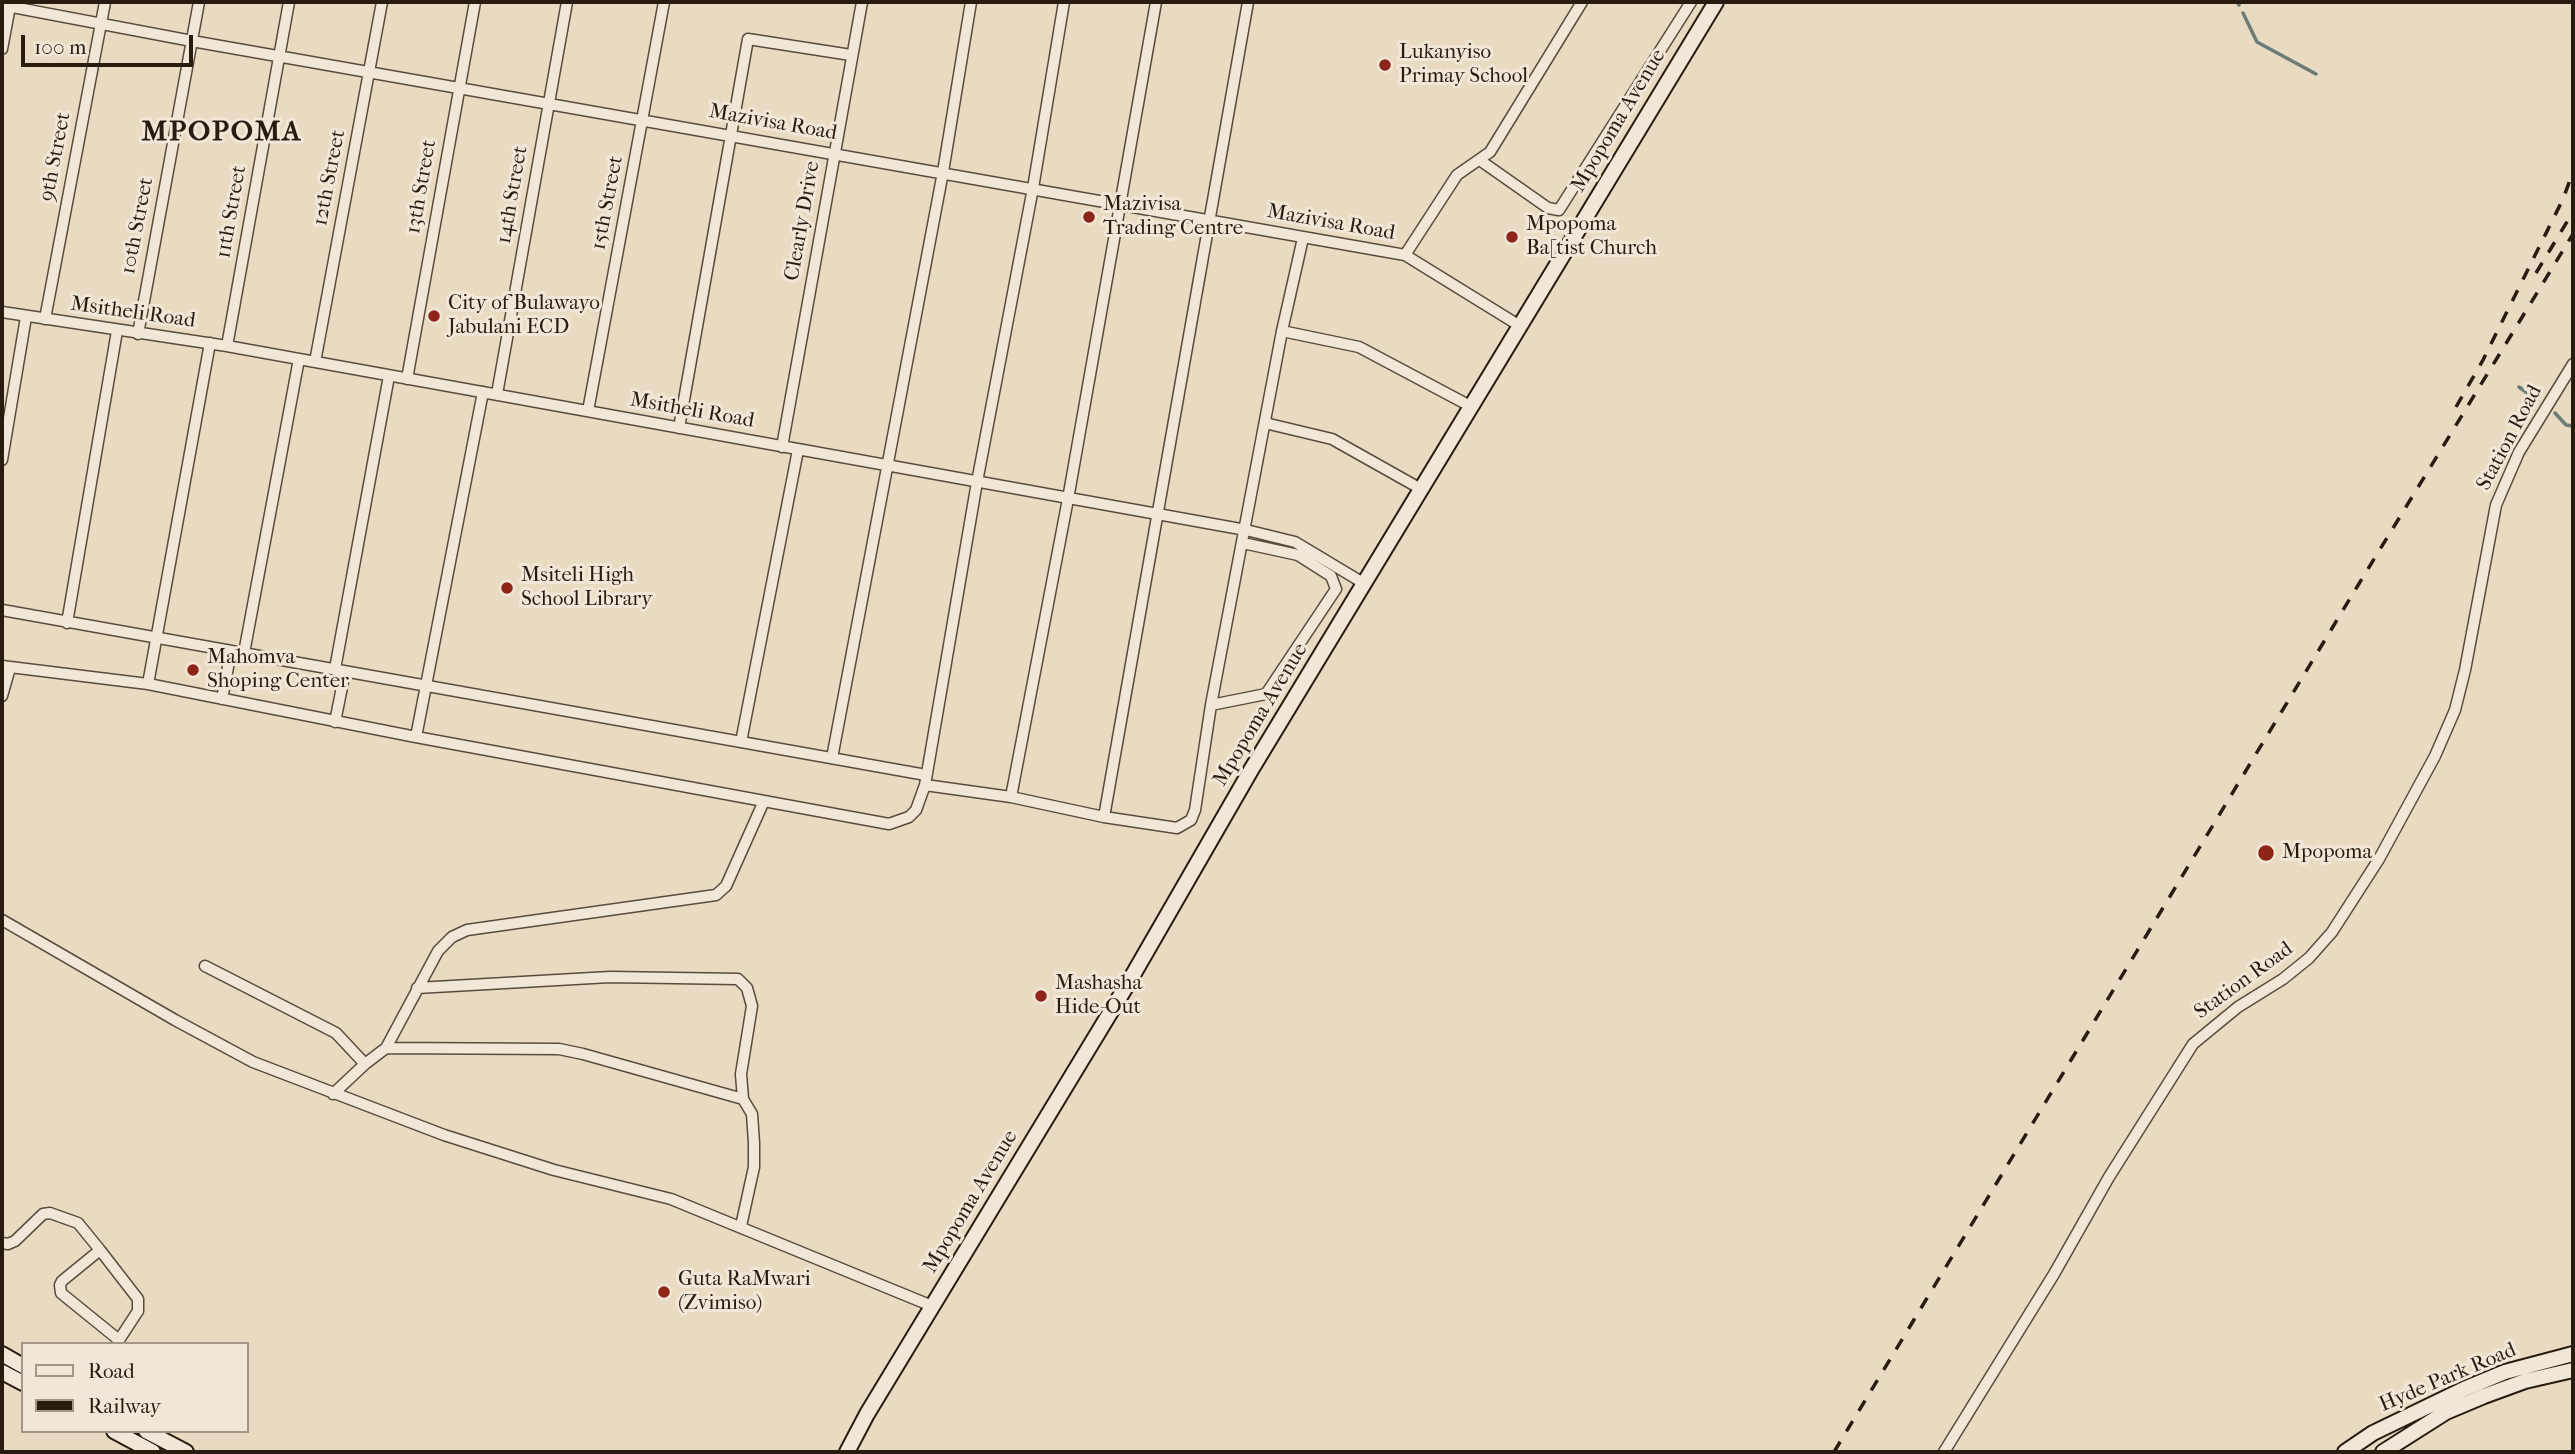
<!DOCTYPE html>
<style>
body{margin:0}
#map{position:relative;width:2575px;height:1454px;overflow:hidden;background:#e9dac2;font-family:"IM FELL French Canon",serif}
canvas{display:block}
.frame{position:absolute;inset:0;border:4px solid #281c11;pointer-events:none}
.legend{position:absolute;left:21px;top:1342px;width:228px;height:91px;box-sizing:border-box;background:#f1e7d7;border:2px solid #a19688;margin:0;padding:9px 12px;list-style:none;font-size:21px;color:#281c11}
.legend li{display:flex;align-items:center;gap:14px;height:35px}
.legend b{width:35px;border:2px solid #a19688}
.scale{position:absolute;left:21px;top:35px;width:172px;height:32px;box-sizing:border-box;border:4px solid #281c11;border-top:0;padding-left:9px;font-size:21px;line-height:24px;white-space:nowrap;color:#281c11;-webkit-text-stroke:5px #f1e7d7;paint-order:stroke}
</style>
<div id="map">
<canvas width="2575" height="1454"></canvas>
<div class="frame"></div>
<ul class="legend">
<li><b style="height:9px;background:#f1e7d7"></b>Road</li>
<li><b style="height:9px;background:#281c11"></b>Railway</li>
</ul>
<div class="scale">100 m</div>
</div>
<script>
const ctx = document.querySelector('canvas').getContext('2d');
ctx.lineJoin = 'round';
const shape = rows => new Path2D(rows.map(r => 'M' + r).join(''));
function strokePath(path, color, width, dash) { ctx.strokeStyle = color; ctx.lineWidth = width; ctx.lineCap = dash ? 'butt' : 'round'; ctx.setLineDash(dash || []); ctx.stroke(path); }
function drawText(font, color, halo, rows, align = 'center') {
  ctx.font = font + ' "IM FELL French Canon",serif'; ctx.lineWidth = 6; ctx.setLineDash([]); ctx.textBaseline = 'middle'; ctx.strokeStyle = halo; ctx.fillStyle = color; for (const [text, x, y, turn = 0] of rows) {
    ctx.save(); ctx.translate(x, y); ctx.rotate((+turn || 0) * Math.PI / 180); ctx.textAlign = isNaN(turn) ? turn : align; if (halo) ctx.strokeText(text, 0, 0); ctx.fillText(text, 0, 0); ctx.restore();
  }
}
strokePath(shape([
 [2237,2,2239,5],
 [2243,13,2257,42,2316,74],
 [2519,387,2537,400],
 [2555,413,2566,425,2573,426]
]), '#6b7b75', 3.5);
const street = shape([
 [2,5,192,41,1405,255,1520,326],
 [2,49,10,6],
 [1481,161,1548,208,1559,210,1691,2],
 [1405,255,1457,175,1490,152,1582,2],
 [2,312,227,346,1246,530,1295,542,1365,584],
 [45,319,105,2],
 [1282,331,1359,347,1472,407],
 [138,334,199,2],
 [227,346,289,2],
 [315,362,382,2],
 [407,379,475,2],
 [497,394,567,2],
 [588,411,664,2],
 [1265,423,1332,439,1421,489],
 [679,428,748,39,851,55],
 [782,447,862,2],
 [2,460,26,317],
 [2,610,926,775],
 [67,623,117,331],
 [244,653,299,359],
 [2,666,148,684,416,737,889,824,909,817,916,810,925,785,977,482,1033,188,1064,2],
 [335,669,389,376],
 [148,684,210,343],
 [2,696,10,668],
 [222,699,231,651],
 [1211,705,1266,694,1336,589,1331,576,1298,555,1243,543],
 [335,722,345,672],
 [416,737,483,392],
 [741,742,798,450],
 [832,758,943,172,971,2],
 [925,785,1011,797,1104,817,1177,828,1191,820,1195,810,1211,705,1282,331,1303,238],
 [1011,797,1068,499,1156,2],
 [1104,817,1248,2],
 [2,920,175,1020,253,1062,444,1135,554,1170,671,1199,932,1306],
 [205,966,336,1033,365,1064],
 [417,988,610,977,738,979,747,988,752,1006,741,1074,743,1099,752,1114,754,1143,754,1167,741,1226],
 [386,1048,559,1049,583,1054,743,1099],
 [333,1094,365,1064,386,1048,438,951,452,937,467,930,716,895,726,886,764,801],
 [2,1243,8,1244,15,1241,43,1214,50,1213,78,1223,100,1250,62,1281,60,1285,61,1293,119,1340,117,1344],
 [100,1250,138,1299,138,1311,119,1340],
 [1944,1452,2054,1274,2109,1177,2193,1044,2238,1007,2283,979,2309,958,2332,932,2379,859,2435,756,2455,710,2465,670,2496,505,2519,452,2573,364]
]);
const secondary = shape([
 [2,1354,23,1366],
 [2,1372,23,1383],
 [114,1431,153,1452],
 [146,1431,186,1452],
 [847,1452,867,1414,1130,980,1251,770,1716,2],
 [2345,1452,2373,1433,2464,1389,2505,1372,2573,1354],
 [2383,1452,2446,1412,2484,1396,2525,1381,2573,1370]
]);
strokePath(street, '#584c3d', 13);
strokePath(secondary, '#281c11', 18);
strokePath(street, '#f1e7d7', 10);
strokePath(secondary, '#f1e7d7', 14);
strokePath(shape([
 [2536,273,2573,212],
 [2456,407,2483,360,2563,199,2573,172],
 [1834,1452,2360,582,2573,234]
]), '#281c11', 3.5, [12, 12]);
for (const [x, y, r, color] of [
 [1385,65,7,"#8f2418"],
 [1089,217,7,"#8f2418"],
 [1512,237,7,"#8f2418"],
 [434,316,7,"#8f2418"],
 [507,588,7,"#8f2418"],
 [193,670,7,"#8f2418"],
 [2266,853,9,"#8f2418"],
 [1041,996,7,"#8f2418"],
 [664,1292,7,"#8f2418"]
]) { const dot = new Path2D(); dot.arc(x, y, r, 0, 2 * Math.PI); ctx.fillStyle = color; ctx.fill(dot); strokePath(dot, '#f1e7d7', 2.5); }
drawText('21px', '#281c11', '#f1e7d7', [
 ["Lukanyiso",1399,53],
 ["Primay School",1399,77],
 ["Mazivisa",1103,205],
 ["Trading Centre",1103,229],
 ["Mpopoma",1526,225],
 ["Ba[tist Church",1526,249],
 ["City of Bulawayo",448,304],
 ["Jabulani ECD",448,328],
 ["Msiteli High",521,576],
 ["School Library",521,600],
 ["Mahomva",207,658],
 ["Shoping Center",207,682],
 ["Mpopoma",2282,853],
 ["Mashasha",1055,984],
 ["Hide-Out",1055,1008],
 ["Guta RaMwari",678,1280],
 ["(Zvimiso)",678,1304]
], 'left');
drawText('21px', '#281c11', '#f1e7d7', [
 ["Mpopoma Avenue",1619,121,-59],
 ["Mazivisa Road",773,123,10],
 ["9th Street",56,157,-79],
 ["12th Street",330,178,-79],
 ["13th Street",422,187,-80],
 ["14th Street",513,195,-80],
 ["15th Street",608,203,-79],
 ["11th Street",232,212,-80],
 ["Clearly Drive",803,221,-80],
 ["Mazivisa Road",1331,223,10],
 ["10th Street",138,226,-79],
 ["Msitheli Road",133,313,8],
 ["Msitheli Road",692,411,10],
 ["Station Road",2510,438,-62],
 ["Mpopoma Avenue",1261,715,-59],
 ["Station Road",2244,981,-36],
 ["Mpopoma Avenue",971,1202,-59],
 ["Hyde Park Road",2448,1378,-23]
]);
ctx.letterSpacing = '2px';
drawText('bold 28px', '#281c11', '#f1e7d7', [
 ["MPOPOMA",222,133]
]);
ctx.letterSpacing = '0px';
</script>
